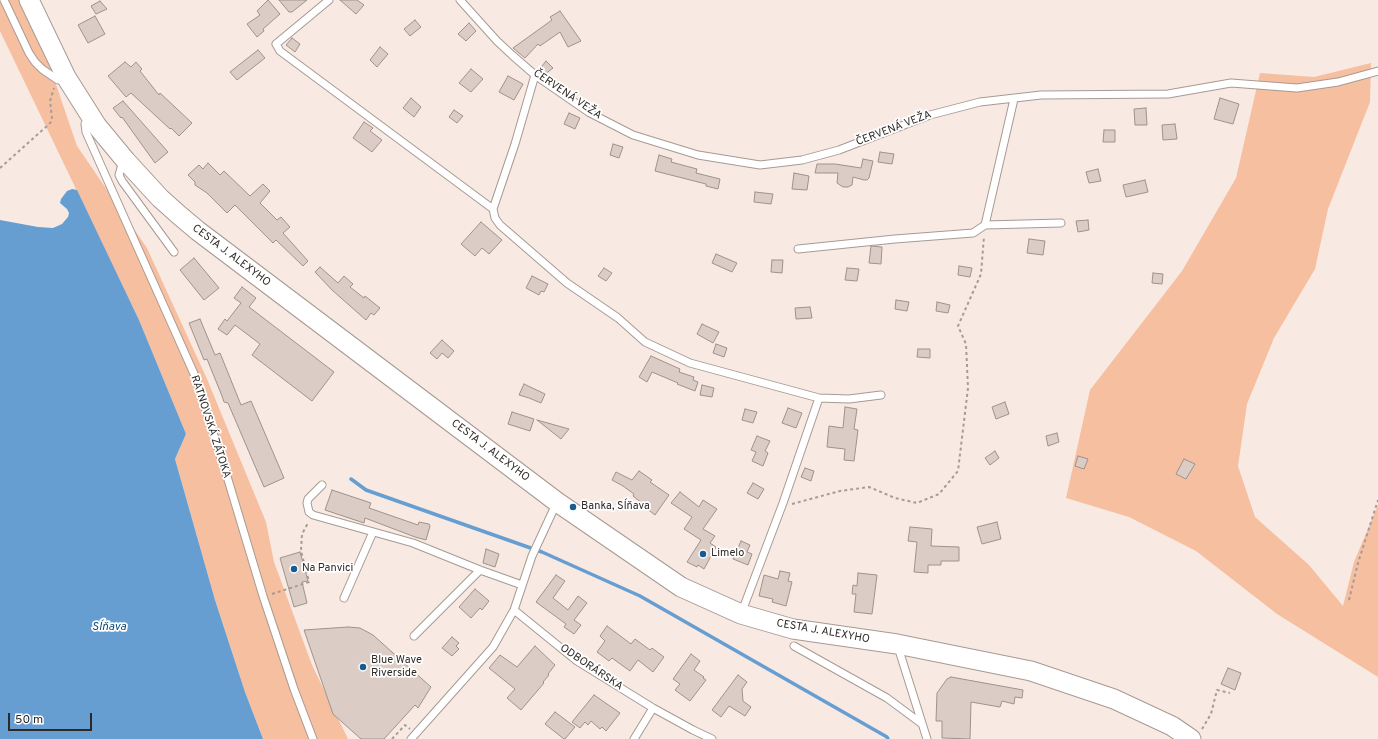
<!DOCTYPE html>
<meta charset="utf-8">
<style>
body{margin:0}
#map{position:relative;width:1378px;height:739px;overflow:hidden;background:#f8eae3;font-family:Overpass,sans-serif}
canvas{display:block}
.scale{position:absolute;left:8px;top:713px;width:84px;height:18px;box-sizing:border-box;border:2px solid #2e2926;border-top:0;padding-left:5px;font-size:12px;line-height:14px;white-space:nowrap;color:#2e2926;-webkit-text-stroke:3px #fff;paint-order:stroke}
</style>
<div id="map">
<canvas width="1378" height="739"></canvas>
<div class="scale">50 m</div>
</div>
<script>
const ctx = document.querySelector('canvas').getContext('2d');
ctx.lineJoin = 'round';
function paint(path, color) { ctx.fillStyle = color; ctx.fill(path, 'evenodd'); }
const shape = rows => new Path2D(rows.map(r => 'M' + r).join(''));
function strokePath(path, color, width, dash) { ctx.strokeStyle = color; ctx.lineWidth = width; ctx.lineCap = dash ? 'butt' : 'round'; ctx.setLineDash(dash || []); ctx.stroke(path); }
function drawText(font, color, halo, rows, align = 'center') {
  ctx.font = font + ' Overpass,sans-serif'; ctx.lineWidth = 3.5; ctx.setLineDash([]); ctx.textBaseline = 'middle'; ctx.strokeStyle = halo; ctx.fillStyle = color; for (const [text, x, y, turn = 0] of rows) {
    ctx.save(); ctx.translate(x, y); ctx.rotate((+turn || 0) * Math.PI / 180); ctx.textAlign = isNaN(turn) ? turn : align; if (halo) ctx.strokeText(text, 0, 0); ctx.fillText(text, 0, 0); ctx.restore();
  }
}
paint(shape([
 [0,0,28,0,28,16,49,64,77,146,147,248,207,379,266,522,274,562,312,665,348,739,263,739,245,692,215,600,175,459,186,434,139,320,0,31],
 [1371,63,1370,102,1328,209,1315,269,1274,338,1247,404,1238,466,1255,517,1309,565,1343,606,1354,562,1378,505,1378,677,1277,614,1196,551,1129,517,1066,498,1090,390,1182,271,1236,178,1260,73,1314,77]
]), '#f6bfa0');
paint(shape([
 [72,189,77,190,139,320,186,434,175,459,215,600,245,692,263,739,0,739,0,220,38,227,53,228,62,224,68,217,69,213,67,209,60,203,61,199,67,191]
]), '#669ed1');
strokePath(shape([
 [351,479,366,490,542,552,640,596,887,737,888,739]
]), '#669ed1', 3.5);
const building = shape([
 [268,0,280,14,263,29,264,31,257,37,247,24,260,15,257,11,268,0],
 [279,0,307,0,292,12,289,12,279,0],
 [340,0,357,0,364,5,356,14,340,0],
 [100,1,107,9,96,14,91,6,100,1],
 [560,11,581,41,568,47,560,32,540,46,538,44,525,58,513,48,552,20,550,17,560,11],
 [95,16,105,34,88,43,78,25,95,16],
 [415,20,421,27,410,36,404,29,415,20],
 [469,23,476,31,466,41,458,34,469,23],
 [292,38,300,44,295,52,286,45,292,38],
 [380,47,388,54,377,67,370,60,380,47],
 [258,50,265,58,237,80,230,72,258,50],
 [546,61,553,68,544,75,538,71,546,61],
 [125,62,131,67,136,62,142,69,140,71,159,95,160,93,192,123,179,136,171,128,170,129,131,93,126,97,108,76,125,62],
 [471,69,483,79,471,92,459,83,471,69],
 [508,76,523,84,514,100,499,92,508,76],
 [411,98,421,107,414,117,403,108,411,98],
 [1220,98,1239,104,1233,124,1214,119,1220,98],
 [123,101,168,152,155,163,122,117,121,118,113,108,123,101],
 [1146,108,1147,125,1135,125,1134,109,1146,108],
 [454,110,463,116,457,123,449,117,454,110],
 [569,113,580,118,575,129,564,124,569,113],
 [364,122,373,128,370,131,382,140,372,152,353,138,364,122],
 [1175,124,1177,139,1163,140,1162,125,1175,124],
 [1104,130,1115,130,1115,142,1103,142,1104,130],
 [613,144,623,147,619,158,610,155,613,144],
 [880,152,894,154,892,164,878,162,880,152],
 [659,155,672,159,671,162,697,169,696,173,720,179,718,189,706,186,706,184,655,171,659,155],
 [863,159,873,161,869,178,867,180,864,180,853,177,852,185,848,187,843,187,837,183,838,173,815,173,817,164,835,164,861,168,863,159],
 [208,163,220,175,224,171,250,196,263,184,270,191,260,203,277,220,281,217,290,227,283,233,308,261,303,266,276,240,273,243,235,205,227,213,207,193,195,185,195,182,188,175,199,165,203,169,208,163],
 [1098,169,1101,181,1089,183,1086,172,1098,169],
 [794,173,809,176,807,190,792,189,794,173],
 [1145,180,1148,192,1126,197,1123,185,1145,180],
 [755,192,773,194,771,204,754,202,755,192],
 [1088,220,1089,230,1078,232,1076,221,1088,220],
 [481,222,502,240,489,254,482,248,475,256,461,244,481,222],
 [1029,239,1045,241,1043,255,1027,253,1029,239],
 [871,246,882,247,881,264,869,263,871,246],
 [716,254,737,263,732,272,712,263,716,254],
 [194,258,219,288,204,300,180,270,194,258],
 [772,260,783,260,782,273,771,272,772,260],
 [959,266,972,268,970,277,958,275,959,266],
 [320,267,338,283,344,276,353,284,350,287,364,298,365,296,380,308,374,315,371,313,366,320,332,290,315,272,320,267],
 [604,268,612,273,606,281,598,276,604,268],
 [847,268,859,269,857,281,845,280,847,268],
 [1153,273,1163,274,1162,284,1152,283,1153,273],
 [532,276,548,284,544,292,541,291,539,295,526,288,532,276],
 [242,287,256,298,249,307,334,372,312,401,252,355,260,344,235,325,227,335,218,329,225,319,227,321,241,303,234,298,242,287],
 [896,300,909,302,907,311,895,309,896,300],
 [937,302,950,305,948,313,936,311,937,302],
 [810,307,812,318,796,319,795,308,810,307],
 [200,319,215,355,220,353,241,405,251,401,284,478,264,487,228,403,224,402,222,396,207,359,204,360,189,323,200,319],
 [702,324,719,332,713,343,697,334,702,324],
 [442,340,454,351,448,358,442,353,437,359,430,353,442,340],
 [716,344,727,348,724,357,713,353,716,344],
 [918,349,930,349,930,358,917,357,918,349],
 [651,356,680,369,679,372,694,377,693,380,698,382,695,391,677,384,678,383,652,372,647,382,639,377,651,356],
 [524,384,545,394,541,403,529,398,519,395,524,384],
 [702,385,714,388,712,397,700,395,702,385],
 [1005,402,1009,414,996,419,992,407,1005,402],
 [845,407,857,409,854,429,858,430,854,461,844,460,845,449,827,447,829,426,843,428,845,407],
 [788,408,802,413,796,428,782,423,788,408],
 [745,409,757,412,753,423,742,420,745,409],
 [512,412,534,419,530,431,508,424,512,412],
 [537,420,569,429,561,439,537,420],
 [1057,433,1059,442,1048,446,1046,436,1057,433],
 [757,436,770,441,765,451,768,453,763,466,752,461,756,452,751,450,757,436],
 [995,451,999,458,990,465,985,458,995,451],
 [1078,456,1088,459,1084,469,1075,466,1078,456],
 [1184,459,1195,464,1186,479,1176,474,1184,459],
 [805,468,814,471,811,481,801,477,805,468],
 [639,471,652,480,650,482,669,495,655,515,642,505,643,504,633,496,634,494,623,486,612,480,616,472,632,480,639,471],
 [753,483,764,489,758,499,747,493,753,483],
 [332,490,371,503,369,508,418,525,419,522,429,524,430,526,426,540,415,537,365,518,364,523,325,510,332,490],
 [680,492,699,507,703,500,717,509,703,529,715,536,710,543,716,547,704,569,698,565,697,567,687,562,701,540,684,529,692,517,671,503,680,492],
 [997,522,1001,539,982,544,977,527,997,522],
 [910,527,932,529,931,546,959,547,959,561,941,561,941,565,928,565,928,573,914,572,917,542,908,541,910,527],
 [741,541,750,545,747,552,752,554,748,565,733,559,741,541],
 [486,549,499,554,495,567,483,563,486,549],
 [300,552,308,581,302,582,307,603,294,607,280,558,300,552],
 [780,571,790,573,788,581,792,582,786,606,772,602,773,599,759,596,764,575,778,579,780,571],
 [858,573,877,575,872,614,854,612,856,594,852,594,853,585,857,586,858,573],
 [556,575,565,581,553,598,568,610,578,596,587,603,574,620,581,625,574,634,564,627,566,624,536,602,556,575],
 [475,589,489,601,482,610,480,608,471,618,459,607,475,589],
 [607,626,631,644,635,639,650,650,652,648,664,657,653,672,638,660,630,671,612,658,609,661,597,652,605,641,600,636,607,626],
 [348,627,360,628,373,635,431,687,418,708,415,705,384,739,361,739,333,714,304,630,348,627],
 [452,637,459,643,456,646,459,649,452,656,442,648,452,637],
 [535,646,555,665,548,674,549,675,543,682,544,683,521,710,507,698,515,689,489,668,500,655,517,667,535,646],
 [691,654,700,661,694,670,704,677,703,678,706,680,690,701,675,690,680,684,673,679,691,654],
 [1228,668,1241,673,1235,690,1221,684,1228,668],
 [738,675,747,682,742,689,743,701,751,707,745,716,729,706,721,717,712,710,738,675],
 [951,677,1023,690,1022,698,1015,697,1014,704,1002,701,1000,707,971,702,970,739,942,738,942,721,936,721,937,693,947,679,951,677],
 [594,695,620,713,606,731,602,727,600,729,591,721,588,725,585,722,580,728,572,722,594,695],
 [555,712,575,727,565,739,564,739,545,724,555,712]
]);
paint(building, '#dbcdc6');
strokePath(building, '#9f928b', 1);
const lane = shape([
 [4,0,29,53,35,62,42,69,58,80,65,78],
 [329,0,276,44,280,51,493,209],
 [460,0,497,41,512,55,535,75,590,113,633,135,698,155,760,165,802,160,839,150,930,115,980,102,1041,95,1168,94,1231,83,1297,88,1338,82,1378,71],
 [535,75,515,144,493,209,495,218,500,225,567,283,618,318,645,342,690,363,819,398,849,399,881,395],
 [85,124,86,132,195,376,226,473,263,596,294,689,313,739],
 [126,162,121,168,119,175,122,181,174,252],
 [985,225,1014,99],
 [798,249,895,239,973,233,985,225,1061,223],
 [322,485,308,499,307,503,309,512,313,515,413,543,480,570,522,585],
 [344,598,373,532],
 [514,610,577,661,653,708,693,730,712,739],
 [741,614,783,503,819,398],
 [414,636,480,570],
 [794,646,887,698,922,724],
 [898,647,927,739],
 [411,739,493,647,514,610,532,556,557,502],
 [634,739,653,708]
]);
const secondary = shape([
 [29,0,66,77,97,126,126,161,160,198,179,215,198,231,557,502,681,587,741,614,793,629,897,644,1031,671,1114,699,1172,726,1191,739]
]);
strokePath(lane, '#a79a93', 9);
strokePath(secondary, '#a79a93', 21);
strokePath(shape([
 [0,168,46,127,51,122,52,118,50,101,54,88],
 [792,504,840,491,869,487,895,498,917,503,939,494,958,471,968,388,966,344,958,326,981,274,984,236],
 [272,594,309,582,301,551,302,534,308,523],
 [1349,600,1358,563,1378,500],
 [1202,729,1211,714,1217,690,1230,693],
 [392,739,405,725,410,729]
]), '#a69b96', 2, [3, 3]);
strokePath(lane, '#fff', 7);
strokePath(secondary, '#fff', 19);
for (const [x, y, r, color] of [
 [573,507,4,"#185b90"],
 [703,554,4,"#185b90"],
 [294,569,4,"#185b90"],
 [363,667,4,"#185b90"]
]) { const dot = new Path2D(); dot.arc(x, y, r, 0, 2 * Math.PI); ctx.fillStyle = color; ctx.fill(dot); strokePath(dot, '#fff', 1.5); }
drawText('11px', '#2e2926', '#fff', [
 ["ČERVENÁ VEŽA",567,95,34],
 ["ČERVENÁ VEŽA",894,129,-21],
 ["CESTA J. ALEXYHO",231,256,37],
 ["RATNOVSKÁ ZÁTOKA",210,427,72],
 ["CESTA J. ALEXYHO",490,451,37],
 ["CESTA J. ALEXYHO",823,632,10],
 ["ODBORÁRSKA",591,668,34]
]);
drawText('11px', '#2e2926', '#fff', [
 ["Banka, Sĺňava",581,507],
 ["Limelo",711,554],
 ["Na Panvici",302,569],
 ["Blue Wave",371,661],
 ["Riverside",371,674]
], 'left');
drawText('italic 12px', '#0b4c7c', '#fff', [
 ["Sĺňava",109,628]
]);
</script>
